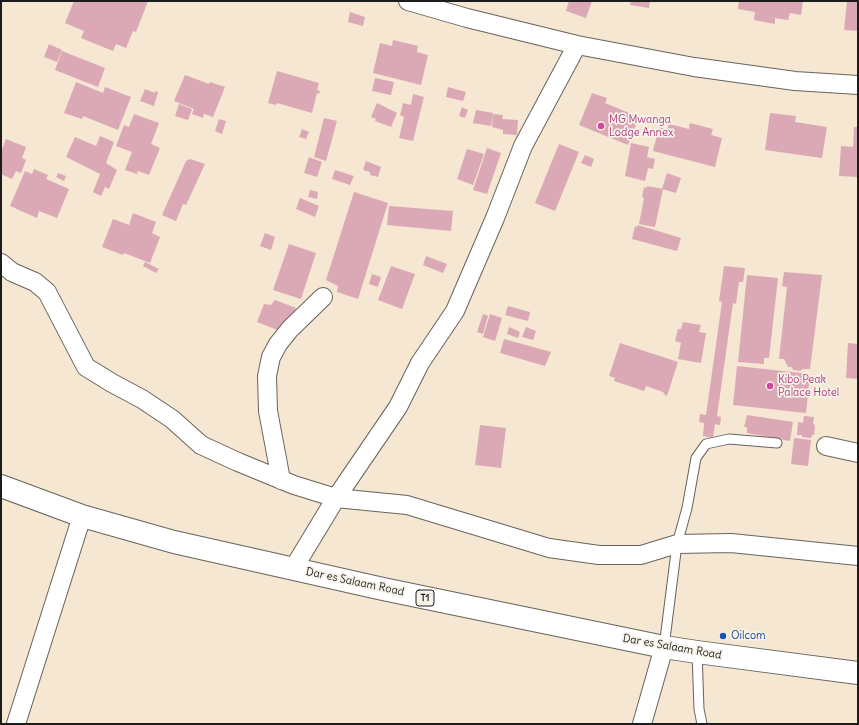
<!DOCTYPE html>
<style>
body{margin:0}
#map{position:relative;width:859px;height:725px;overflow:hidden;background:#f5e7d2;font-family:Delius,sans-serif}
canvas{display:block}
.frame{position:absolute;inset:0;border:2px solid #1c1c1c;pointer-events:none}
</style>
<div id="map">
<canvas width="859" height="725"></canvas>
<div class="frame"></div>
</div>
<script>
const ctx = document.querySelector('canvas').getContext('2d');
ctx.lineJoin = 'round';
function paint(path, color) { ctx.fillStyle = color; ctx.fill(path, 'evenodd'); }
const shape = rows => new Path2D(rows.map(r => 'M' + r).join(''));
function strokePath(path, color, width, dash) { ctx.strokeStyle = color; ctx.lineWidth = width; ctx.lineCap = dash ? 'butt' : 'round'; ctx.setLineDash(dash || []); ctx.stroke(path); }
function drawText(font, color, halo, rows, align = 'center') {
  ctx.font = font + ' Delius,sans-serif'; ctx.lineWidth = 3.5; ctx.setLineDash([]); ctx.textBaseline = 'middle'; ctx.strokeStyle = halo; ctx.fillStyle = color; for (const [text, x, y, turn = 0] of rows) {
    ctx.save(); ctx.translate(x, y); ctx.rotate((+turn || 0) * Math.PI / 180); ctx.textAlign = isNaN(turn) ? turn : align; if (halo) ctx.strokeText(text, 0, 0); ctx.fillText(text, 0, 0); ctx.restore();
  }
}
paint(shape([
 [74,1,148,1,136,32,133,31,126,48,116,44,113,51,81,38,84,31,65,23],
 [569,1,592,1,586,18,566,11],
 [631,1,650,1,649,8,630,5],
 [739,1,803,1,801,15,790,13,788,20,775,18,775,24,754,20,755,12,738,9],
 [847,1,858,1,858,31,844,30],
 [350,12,365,17,363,26,348,22],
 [393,40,418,46,417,52,428,55,421,85,373,73,380,43,392,46],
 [49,44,62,50,57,62,44,57],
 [62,51,105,68,98,87,55,70],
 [277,71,319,83,317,90,320,91,319,94,317,93,312,113,277,103,276,105,268,103],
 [185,75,209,84,210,82,225,87,213,117,204,114,203,118,192,114,194,109,174,101],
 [375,78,394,82,391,95,372,91],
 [76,82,103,93,105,87,131,97,118,130,83,116,82,119,64,113],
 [448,87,466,92,463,101,446,97],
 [145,89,155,93,155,91,158,92,154,106,140,101],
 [592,93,607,98,605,103,639,117,628,145,579,125],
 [413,94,424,97,413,141,399,138,404,117,400,115,403,103,411,105],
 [377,103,397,113,391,127,375,121,376,119,371,117],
 [179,104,192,109,188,120,175,116],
 [462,107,468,110,465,118,459,116],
 [476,110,493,113,491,126,473,123],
 [770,113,796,116,795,122,827,127,822,158,765,150],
 [134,114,159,123,151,144,160,148,149,175,138,171,137,174,125,170,132,152,116,146,124,125,129,127],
 [493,114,503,115,502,119,518,120,517,135,503,134,503,130,492,127],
 [324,118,337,121,326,161,314,157],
 [219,119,226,121,222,134,215,131],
 [690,123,713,129,711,135,722,138,715,167,653,151,659,127,667,130,669,124,689,129],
 [854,127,858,127,858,177,839,176,841,146,853,147],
 [302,129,309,132,306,139,299,137],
 [100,136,114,142,106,163,117,170,109,189,105,187,101,196,93,192,100,174,66,157,75,137,96,146],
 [6,139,26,147,22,158,26,160,21,173,16,171,12,179,1,174,1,152],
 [631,143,649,147,647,157,655,159,653,169,648,168,645,181,625,176],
 [559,144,579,152,555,211,535,203],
 [487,148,501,153,487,194,473,190],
 [467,149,484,154,473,185,457,179],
 [585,155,594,159,591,167,581,163],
 [309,157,322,162,317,177,304,173],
 [190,159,205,164,186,205,183,204,176,221,162,215,186,161],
 [366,161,381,167,378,177,370,175,370,172,363,170],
 [34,169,48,175,46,179,69,189,57,218,39,211,37,218,10,206,25,171,32,174],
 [335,170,354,176,350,185,332,179],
 [58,173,66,176,64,181,56,177],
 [667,173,681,178,676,193,662,189],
 [647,186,663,189,655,227,639,224,644,198,642,197,644,187,647,188],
 [310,190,318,192,317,199,308,197],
 [354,192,388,203,358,299,337,292,338,286,326,280],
 [300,198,319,206,315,217,296,209],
 [389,206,453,211,451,231,387,225],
 [133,213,156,222,152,233,160,237,150,263,124,253,123,255,102,247,113,219,129,225],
 [638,225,681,238,677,251,632,239,635,226,637,227],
 [265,233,275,237,271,250,260,246],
 [289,244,316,253,301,299,273,290],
 [426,256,447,264,443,273,423,265],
 [145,262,159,269,156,273,143,266],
 [391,266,415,274,402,309,378,300],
 [724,266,745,268,743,282,739,282,736,304,733,303,717,416,721,417,720,425,715,424,713,438,703,436,704,423,699,422,700,414,706,415,722,302,719,301],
 [784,272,822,275,810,369,803,369,800,371,793,370,792,367,788,367,784,359,779,359,787,287,782,286],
 [372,274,381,277,378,287,369,284],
 [747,275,778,278,769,358,764,358,764,364,738,362],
 [275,300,296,308,285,333,257,322,264,304,271,305],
 [508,306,530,312,528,321,505,315],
 [483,314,488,316,483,334,477,332],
 [490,314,502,318,495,341,483,337],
 [683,322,701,325,699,332,706,333,701,363,678,359,681,343,675,341,678,329,681,329],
 [509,327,520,332,518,338,507,334],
 [526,327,536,331,533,340,522,337],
 [504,339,551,352,545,366,500,353],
 [620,343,678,362,667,396,665,395,663,392,646,386,644,391,614,381,615,378,609,376],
 [848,343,858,344,858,379,846,378],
 [737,366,810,374,806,413,733,405],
 [747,415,793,422,790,441,747,433,747,427,744,427],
 [804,416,814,417,813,424,815,425,814,435,812,435,811,438,802,437,802,435,797,435,798,422,803,423],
 [480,425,506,428,501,468,475,465],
 [794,438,811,440,808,466,791,464]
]), '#dba8b6');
const lane = shape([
 [664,647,677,544,687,508,696,458,706,444,729,439,777,443],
 [697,652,699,709,702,724]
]);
const street = shape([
 [408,1,467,18,577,45,694,67,795,81,858,85],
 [1,263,12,272,35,282,47,292,86,367,112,383,142,399,172,419,201,445,238,462,294,485,336,498,407,505,549,548,599,555,641,555,677,544,731,543,858,556],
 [826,446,858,453],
 [281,480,268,411,267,376,271,357,278,344,290,329,323,297],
 [293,569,336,498,398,407,420,363,455,311,495,218,523,146,577,45],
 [16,724,82,516],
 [642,724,664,647]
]);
const highway = shape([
 [1,486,82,516,174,542,383,589,664,647,697,652,858,673]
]);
strokePath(lane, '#68635c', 11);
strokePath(street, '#68635c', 20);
strokePath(highway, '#68635c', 24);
strokePath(lane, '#fff', 9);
strokePath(street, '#fff', 18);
strokePath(highway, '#fff', 22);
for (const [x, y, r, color] of [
 [601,126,4,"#d1479c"],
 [770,386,4,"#d1479c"],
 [723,636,4,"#1a4fb4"]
]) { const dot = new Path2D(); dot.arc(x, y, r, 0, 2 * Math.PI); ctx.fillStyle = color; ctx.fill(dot); strokePath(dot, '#f7f3e8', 1.5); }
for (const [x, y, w] of [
 [425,598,18]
]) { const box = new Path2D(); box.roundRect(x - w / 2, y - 8, w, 16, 3); ctx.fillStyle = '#f7f3e8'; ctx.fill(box); strokePath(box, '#1c1c1c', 1); }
drawText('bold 10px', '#1c1c1c', null, [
 ["T1",425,598]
]);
drawText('11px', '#b23c85', '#f7f3e8', [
 ["MG Mwanga",609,120],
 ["Lodge Annex",609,133],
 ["Kibo Peak",778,380],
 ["Palace Hotel",778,393]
], 'left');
drawText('11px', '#1c1c1c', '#f7f3e8', [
 ["Dar es Salaam Road",355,582,12],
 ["Dar es Salaam Road",672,647,10]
]);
drawText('11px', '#164399', '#f7f3e8', [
 ["Oilcom",731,636]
], 'left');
</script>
